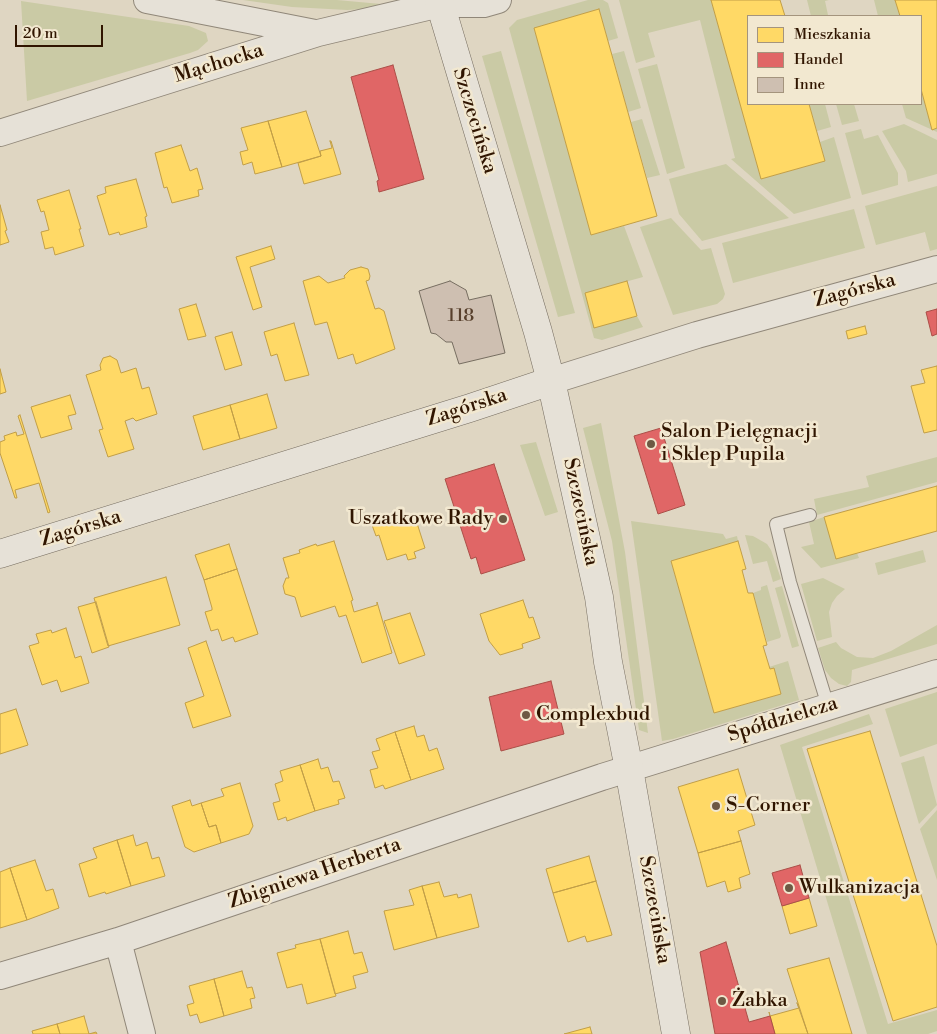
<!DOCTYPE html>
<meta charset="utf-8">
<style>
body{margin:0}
#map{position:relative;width:937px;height:1034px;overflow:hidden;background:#dfd6c2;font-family:"Libre Bodoni",serif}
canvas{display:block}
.legend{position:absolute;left:747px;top:15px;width:175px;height:90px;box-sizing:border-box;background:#f2e8d0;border:1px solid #a4947d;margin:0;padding:6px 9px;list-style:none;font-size:15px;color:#301500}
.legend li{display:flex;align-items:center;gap:10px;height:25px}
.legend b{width:25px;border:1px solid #a4947d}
.scale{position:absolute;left:15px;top:25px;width:88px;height:22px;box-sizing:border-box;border:2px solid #301500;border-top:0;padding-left:6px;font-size:15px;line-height:18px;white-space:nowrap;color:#301500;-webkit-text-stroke:4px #f2e8d0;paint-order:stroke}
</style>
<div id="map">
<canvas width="937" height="1034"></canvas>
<ul class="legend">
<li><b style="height:14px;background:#ffd966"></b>Mieszkania</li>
<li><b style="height:14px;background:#e06666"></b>Handel</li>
<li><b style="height:14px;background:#cebfb1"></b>Inne</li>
</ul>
<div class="scale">20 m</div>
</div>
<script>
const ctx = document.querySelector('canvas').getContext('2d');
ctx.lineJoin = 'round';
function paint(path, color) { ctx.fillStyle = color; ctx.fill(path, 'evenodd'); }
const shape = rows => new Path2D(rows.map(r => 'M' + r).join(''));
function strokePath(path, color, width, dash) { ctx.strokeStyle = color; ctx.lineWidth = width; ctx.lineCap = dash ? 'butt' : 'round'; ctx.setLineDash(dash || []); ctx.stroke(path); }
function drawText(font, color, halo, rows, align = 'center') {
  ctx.font = font + ' "Libre Bodoni",serif'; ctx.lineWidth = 5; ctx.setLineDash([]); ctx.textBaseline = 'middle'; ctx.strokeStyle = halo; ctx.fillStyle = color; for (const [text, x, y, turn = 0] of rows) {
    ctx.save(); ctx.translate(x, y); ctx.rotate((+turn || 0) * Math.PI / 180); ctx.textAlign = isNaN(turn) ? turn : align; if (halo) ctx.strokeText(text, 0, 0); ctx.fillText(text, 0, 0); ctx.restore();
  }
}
paint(shape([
 [243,0,337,0,381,4,363,9,347,10,292,7],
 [588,0,603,0,608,3,618,38,608,41,599,9,534,28,591,235,624,226,643,277,585,293,594,327,637,316,643,327,602,340,594,338,509,28,517,20],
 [619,0,711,0,761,179,825,161,820,142,834,137,851,198,794,214,731,159,735,158,700,20,648,33,655,57,636,63],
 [807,0,829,0,825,1,828,15,811,16],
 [874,0,895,0,900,16,878,16],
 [21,1,189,26,206,33,208,41,198,50,190,53,27,101],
 [501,51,575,313,558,317,482,56],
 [624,51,641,108,628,112,612,54],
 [657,64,685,168,667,174,638,69],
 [921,89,932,129,937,128,937,132,906,118,902,104,921,104],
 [809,104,825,104,831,127,817,131],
 [836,104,854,104,859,121,842,125],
 [642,119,660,175,647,178,631,122],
 [904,124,937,140,937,174,908,182,906,171,882,131],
 [861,129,864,139,878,135,898,173,898,185,862,195,845,133],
 [726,164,789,218,702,241,679,214,669,179],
 [937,186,937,249,930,251,925,232,876,245,865,206],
 [854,209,865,248,733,283,722,243],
 [671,218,701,250,711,248,725,294,723,299,717,304,673,315,640,227],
 [601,423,625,552,648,733,639,730,612,541,583,428],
 [536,442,558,512,545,516,520,445],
 [937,457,937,482,817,515,814,499,869,487,866,476],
 [824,517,857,553,859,558,821,568,801,547,814,544,809,522],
 [631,521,723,534,726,539,737,536,738,541,671,561,714,713,781,694,774,668,770,669,769,667,788,661,799,700,673,739,662,741],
 [745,535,753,536,767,544,771,550,781,579,773,582,767,561,753,564],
 [923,550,926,562,878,575,875,563],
 [823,578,845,589,837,596,832,603,829,612,832,637,817,641,801,584],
 [767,585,781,636,780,638,767,642,753,593,761,590,761,587],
 [782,586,799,646,792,648,775,588],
 [937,625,937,644,852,670,851,682,847,686,839,684,831,678,825,670,818,648,836,642,841,648,857,657,873,658,891,651],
 [937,692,937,744,900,757,885,709],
 [869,714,873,724,802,747,888,1024,937,1010,937,1031,928,1034,867,1034,780,745],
 [924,756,937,805,919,824,901,763],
 [937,810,937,880,920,829]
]), '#cacaa5');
const homes = shape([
 [711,0,780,0,785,16,748,16,748,104,809,104,825,161,761,179,711,0],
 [895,0,937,0,937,128,932,130,921,89,921,16,900,16,895,0],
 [599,9,657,216,591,235,534,28,599,9],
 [306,111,321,156,282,167,268,121,306,111],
 [268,121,282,167,255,174,252,162,243,165,240,152,248,150,241,128,268,121],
 [330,141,331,141,341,174,304,184,298,163,321,156,320,151,332,148,330,141],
 [181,145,190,171,197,168,203,189,198,190,199,196,172,203,167,187,164,188,155,153,181,145],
 [136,179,147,216,145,217,147,227,120,235,119,232,109,235,97,196,106,193,105,187,136,179],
 [69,190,81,229,79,229,84,246,55,255,53,247,45,249,41,232,49,230,44,211,41,212,37,200,69,190],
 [0,205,7,230,5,231,9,242,0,245,0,205],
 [271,246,275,259,250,267,262,307,253,310,236,257,271,246],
 [361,267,368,269,370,276,369,280,366,281,375,309,379,308,384,311,395,349,356,364,353,354,338,359,327,322,315,325,303,281,319,276,328,283,345,278,344,276,350,270,361,267],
 [627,281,637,316,594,328,585,293,627,281],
 [196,304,206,336,188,340,179,309,196,304],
 [294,323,309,375,285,381,277,354,271,356,264,332,294,323],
 [865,326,867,334,848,339,846,331,865,326],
 [232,332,242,365,225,370,215,337,232,332],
 [110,356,117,360,121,373,136,368,142,389,149,387,157,414,136,421,133,418,125,421,134,449,108,457,99,430,103,429,86,375,101,370,100,365,103,358,110,356],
 [937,366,937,430,924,433,911,386,925,383,921,370,937,366],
 [0,369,6,392,0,394,0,369],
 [267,394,277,428,240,439,230,405,267,394],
 [70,395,76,414,68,416,72,429,41,438,31,407,70,395],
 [230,405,240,439,203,450,193,416,230,405],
 [20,415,50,512,48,513,39,483,15,490,17,498,15,498,0,453,0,442,5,440,4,436,16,432,17,436,24,434,18,416,20,415],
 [937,486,937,531,836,559,824,517,937,486],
 [395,517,396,523,415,517,425,548,414,552,416,558,408,560,406,554,387,560,379,535,376,536,372,525,395,517],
 [334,541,353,600,351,601,354,612,377,605,377,602,392,653,362,663,346,615,339,617,335,606,301,617,295,597,285,594,283,586,286,578,289,578,283,558,300,553,299,550,316,544,317,546,334,541],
 [738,541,746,569,742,570,748,593,753,593,767,645,763,646,770,669,774,668,781,694,714,713,671,561,738,541],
 [229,544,237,569,204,580,195,555,229,544],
 [237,569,258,634,235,642,233,637,222,641,218,629,211,631,205,612,212,610,212,608,204,580,237,569],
 [166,577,180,625,108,646,94,598,166,577],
 [523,600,529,618,533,617,540,638,522,644,523,648,500,655,489,641,480,614,523,600],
 [96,602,109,647,92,653,78,607,96,602],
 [410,613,425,655,399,664,384,621,410,613],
 [66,628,75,658,81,656,89,683,61,692,57,680,42,685,29,646,39,643,36,634,51,630,52,633,66,628],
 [206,641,231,716,193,728,185,703,204,696,188,648,206,641],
 [16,709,28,745,0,754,0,714,16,709],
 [414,726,417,737,424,735,429,751,437,748,444,769,411,780,395,732,414,726],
 [870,731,937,946,937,1007,893,1021,807,749,870,731],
 [395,732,411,780,385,789,383,785,375,788,370,770,378,768,372,752,380,750,376,739,395,732],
 [318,759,321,769,328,767,333,782,339,781,345,798,338,800,339,804,315,811,300,765,318,759],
 [300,765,315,811,287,821,286,817,278,820,273,803,280,801,275,784,283,781,280,771,300,765],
 [738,769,755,825,738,831,741,841,698,853,678,787,738,769],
 [240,783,253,826,249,834,221,843,216,825,209,827,201,803,224,796,221,789,240,783],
 [190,800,192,806,201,803,209,827,216,825,221,843,194,852,185,847,172,806,190,800],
 [133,835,136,846,147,842,152,859,159,857,165,876,131,886,117,840,133,835],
 [117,840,131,886,106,894,105,892,89,897,79,864,97,858,93,848,117,840],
 [741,841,750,874,739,878,741,888,728,892,725,881,707,887,698,853,741,841],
 [589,856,596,881,553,893,546,869,589,856],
 [35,860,46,891,53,889,59,908,27,920,10,868,35,860],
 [10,868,27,920,0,928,0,872,10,868],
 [596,881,612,935,587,942,585,936,568,942,553,893,596,881],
 [439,882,444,897,457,894,458,898,471,894,479,927,437,938,422,886,439,882],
 [422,886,437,938,394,950,384,911,414,905,409,890,422,886],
 [809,898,817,926,790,934,782,906,809,898],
 [348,931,354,954,362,952,368,972,353,976,356,988,335,994,320,939,348,931],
 [320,939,336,996,307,1004,302,984,287,988,277,953,296,948,295,945,320,939],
 [829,958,852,1034,808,1034,787,969,829,958],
 [242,971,247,988,252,987,255,998,250,999,252,1008,224,1016,214,979,242,971],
 [214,979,224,1016,200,1023,197,1014,190,1016,187,1005,194,1003,189,986,214,979],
 [797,1003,808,1034,775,1034,769,1012,770,1016,799,1008,797,1003],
 [84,1016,89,1034,96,1032,97,1034,60,1034,57,1024,84,1016],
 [57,1024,60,1034,33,1034,32,1031,57,1024],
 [590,1027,592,1034,564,1034,590,1027]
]);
paint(homes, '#ffd966');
strokePath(homes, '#c19e47', 1);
const shops = shape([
 [393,65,424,179,379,192,377,181,379,180,351,77,393,65],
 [937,309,937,334,932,336,926,312,937,309],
 [661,428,685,505,658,514,634,436,661,428],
 [494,464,525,560,481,574,476,557,471,559,445,479,494,464],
 [551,681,564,734,501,751,489,697,551,681],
 [800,865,809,898,782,906,772,873,800,865],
 [726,942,749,1022,770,1016,775,1034,715,1034,700,952,726,942]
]);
paint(shops, '#e06666');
strokePath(shops, '#ab4e47', 1);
const building = shape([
 [450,281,466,290,469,300,491,295,505,353,459,364,452,342,446,342,436,334,431,333,419,291,450,281]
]);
paint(building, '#cebfb1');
strokePath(building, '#766d60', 1);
const lane = shape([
 [810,515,776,524,790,582,828,706]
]);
const street = shape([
 [147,0,315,33],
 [0,133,318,33,440,4,484,4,498,0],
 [551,381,697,335,937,269],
 [118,941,142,1034],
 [0,976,118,941,602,777,937,673]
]);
const secondary = shape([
 [439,0,538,332,551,381,599,597,608,662,629,769,676,1034],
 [0,554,470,408,551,381]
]);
strokePath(lane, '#908779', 14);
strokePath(street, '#908779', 28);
strokePath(secondary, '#766d60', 29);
strokePath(lane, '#e6e1d7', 12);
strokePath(street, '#e6e1d7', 26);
strokePath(secondary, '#e6e1d7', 28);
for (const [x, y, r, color] of [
 [651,444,5,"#6d5944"],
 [503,519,5,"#6d5944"],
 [526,715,5,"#6d5944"],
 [716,806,5,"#6d5944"],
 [789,888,5,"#6d5944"],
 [722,1001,5,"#6d5944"]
]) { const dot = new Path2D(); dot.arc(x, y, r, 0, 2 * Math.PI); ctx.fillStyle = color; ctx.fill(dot); strokePath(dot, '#f2e8d0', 2); }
drawText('18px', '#58402d', null, [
 ["118",461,317]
]);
drawText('20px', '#301500', '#f2e8d0', [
 ["Mąchocka",219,64,-17],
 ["Szczecińska",474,121,73],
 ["Zagórska",855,291,-15],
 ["Zagórska",467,408,-18],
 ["Szczecińska",580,512,78],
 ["Zagórska",81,529,-17],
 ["Spółdzielcza",783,720,-17],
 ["Zbigniewa Herberta",315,874,-19],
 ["Szczecińska",654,910,80]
]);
drawText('20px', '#301500', '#f2e8d0', [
 ["Salon Pielęgnacji",661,432],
 ["i Sklep Pupila",661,455],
 ["Uszatkowe Rady",493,519,"right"],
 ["Complexbud",536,715],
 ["S-Corner",726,806],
 ["Wulkanizacja",799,888],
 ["Żabka",732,1001]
], 'left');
</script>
